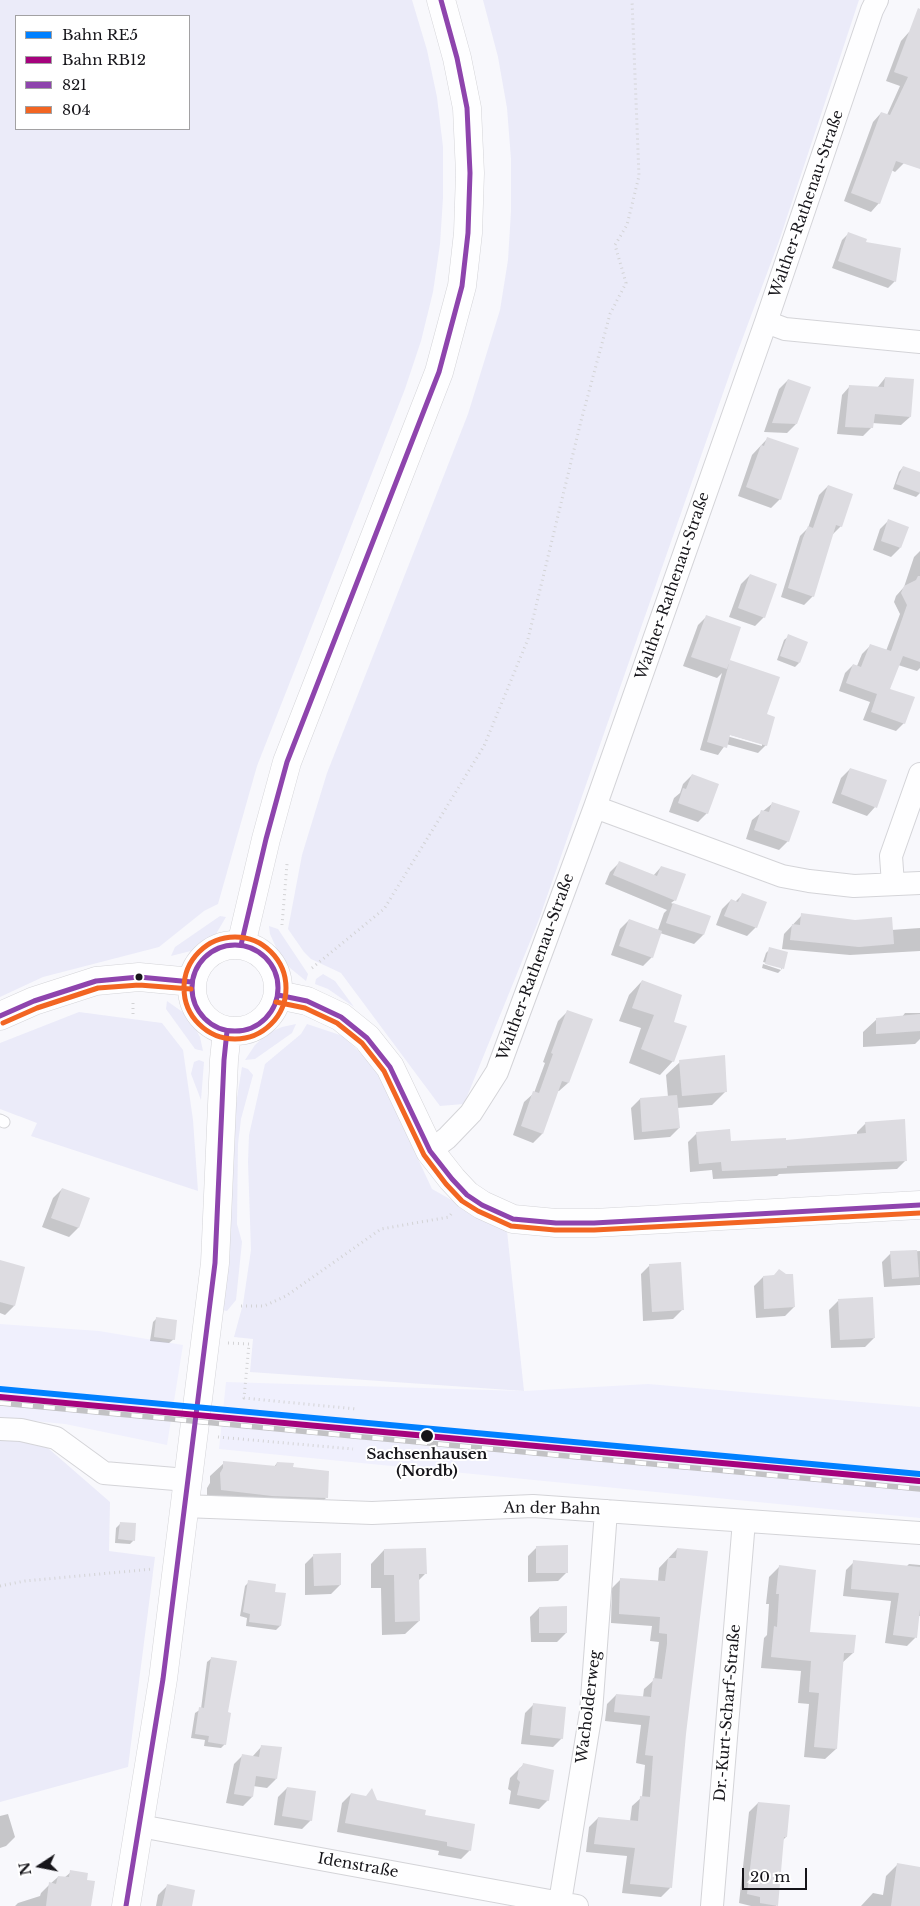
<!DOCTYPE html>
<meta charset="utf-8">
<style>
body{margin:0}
#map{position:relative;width:920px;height:1906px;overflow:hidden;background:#f8f8fc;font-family:"Libre Baskerville",serif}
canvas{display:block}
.legend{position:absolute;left:15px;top:15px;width:175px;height:115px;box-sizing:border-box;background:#fff;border:1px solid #a2a1a3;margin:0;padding:6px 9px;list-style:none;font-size:15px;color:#16151a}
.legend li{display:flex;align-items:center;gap:10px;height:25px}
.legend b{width:25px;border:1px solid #a2a1a3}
.north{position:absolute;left:15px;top:1841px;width:50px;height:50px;-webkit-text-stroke:4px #fff;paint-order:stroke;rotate:259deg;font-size:14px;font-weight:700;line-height:20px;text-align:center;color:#16151a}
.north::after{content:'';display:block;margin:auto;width:18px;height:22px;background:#16151a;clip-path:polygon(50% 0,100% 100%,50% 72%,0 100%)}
.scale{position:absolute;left:742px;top:1868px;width:65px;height:22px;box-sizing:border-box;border:2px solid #16151a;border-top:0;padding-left:6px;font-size:15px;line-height:18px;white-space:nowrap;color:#16151a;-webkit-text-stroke:4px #fff;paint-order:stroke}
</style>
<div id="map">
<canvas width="920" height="1906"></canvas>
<ul class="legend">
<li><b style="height:6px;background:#0080ff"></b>Bahn RE5</li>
<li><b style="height:6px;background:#a5027d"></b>Bahn RB12</li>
<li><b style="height:6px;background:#8e44ad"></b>821</li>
<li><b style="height:6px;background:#f26522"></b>804</li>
</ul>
<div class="north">N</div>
<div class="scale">20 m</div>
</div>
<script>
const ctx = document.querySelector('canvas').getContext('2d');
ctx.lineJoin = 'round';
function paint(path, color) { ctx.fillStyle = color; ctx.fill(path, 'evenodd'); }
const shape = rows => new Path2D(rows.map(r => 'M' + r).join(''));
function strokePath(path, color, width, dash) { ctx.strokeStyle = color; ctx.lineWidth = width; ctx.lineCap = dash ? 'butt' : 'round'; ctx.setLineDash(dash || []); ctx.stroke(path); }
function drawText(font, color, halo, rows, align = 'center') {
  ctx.font = font + ' "Libre Baskerville",serif'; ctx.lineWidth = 4; ctx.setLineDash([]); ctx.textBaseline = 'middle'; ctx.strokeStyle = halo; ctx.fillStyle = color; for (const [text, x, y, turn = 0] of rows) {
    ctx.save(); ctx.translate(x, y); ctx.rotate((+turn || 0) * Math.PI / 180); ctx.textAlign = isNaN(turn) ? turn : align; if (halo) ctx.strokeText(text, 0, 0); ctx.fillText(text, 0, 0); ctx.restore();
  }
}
paint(shape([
 [0,1324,99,1331,183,1345,167,1445,65,1424,0,1418],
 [226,1382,524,1391,648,1384,920,1407,920,1518,219,1449]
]), '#f0f0fd');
paint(shape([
 [0,0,412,0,427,50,437,97,443,147,443,198,440,244,433,292,421,341,405,389,257,766,218,904,204,911,159,947,43,977,0,997],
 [16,16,189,16,189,129,16,129],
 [483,0,859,0,779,241,736,356,538,922,464,1104,440,1106,341,973,311,959,304,952,288,929,302,855,327,773,468,414,500,310,508,260,511,211,511,159,507,108,498,57],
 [220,916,226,917,216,934,195,950,171,956,175,947],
 [269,926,278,929,308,974,306,981,290,968,279,954,270,934],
 [323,974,335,981,354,1007,328,989,315,984,316,979],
 [167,1001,184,1013,193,1024,200,1037,203,1051,195,1049,166,1009],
 [79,1012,162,1023,183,1050,193,1120,198,1191,31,1136,37,1123,0,1109,0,1043],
 [296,1024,292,1033,255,1059,245,1060,255,1045,268,1033,282,1027],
 [307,1024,343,1036,375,1067,432,1189,507,1231,524,1391,250,1372,253,1339,234,1337,243,1304,251,1250,248,1162,249,1135,265,1064,301,1034],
 [199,1060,204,1062,201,1100,191,1074,194,1062],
 [242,1067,248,1069,253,1075,241,1119,238,1144,237,1224,242,1242,236,1300,227,1311,218,1309,229,1251,231,1208,231,1134],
 [0,1433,33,1435,110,1502,109,1551,155,1557,128,1767,0,1802]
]), '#ebebf9');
paint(shape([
 [909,32,920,36,920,122,904,163,895,172,891,170,879,203,871,212,844,201,873,122,881,113,887,115,900,86,886,81,901,41],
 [849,233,864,243,895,281,888,288,832,268,842,240],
 [885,378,910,417,901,425,872,423,872,427,863,436,837,434,842,395,850,386,877,388],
 [788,380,796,424,787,433,764,432,779,389],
 [767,439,780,499,771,508,738,496,752,455],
 [903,467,920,473,920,493,916,497,893,489,899,472],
 [828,486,841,526,832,535,813,596,804,605,781,597,800,536,808,528,819,495],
 [889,520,900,548,891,557,873,550,880,529],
 [920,551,920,668,917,671,898,665,888,690,904,723,896,731,863,720,870,702,839,691,845,673,853,665,857,666,862,654,870,646,886,651,900,614,894,602,896,596,904,587,914,557],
 [750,575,764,617,755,626,729,617,741,584],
 [707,616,727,665,731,661,766,715,766,745,758,753,726,744,718,755,700,750,722,673,717,678,683,666,698,625],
 [724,733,762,744,762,746,723,735],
 [789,636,799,663,795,667,777,660,784,640],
 [850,769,875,807,867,816,832,803,841,778],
 [692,775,707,813,698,822,669,812,674,798,680,793,683,784],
 [773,803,788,841,779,850,746,839,752,820],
 [619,863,653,876,661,867,675,900,671,903,709,917,703,935,694,944,660,933,652,957,643,966,611,955,620,929,629,920,658,930,664,913,667,910,605,884,610,872],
 [742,895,756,927,747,936,716,925,722,909,731,900,735,902],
 [802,915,891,930,920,928,920,951,850,955,782,949,784,934],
 [770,949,782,968,781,970,781,967,763,962,766,953],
 [763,964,781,970,778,973,762,968],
 [642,981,672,1022,673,1061,660,1075,629,1063,641,1028,619,1021,629,995],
 [567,1012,568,1083,559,1091,557,1091,542,1134,533,1143,513,1135,524,1102,534,1093,545,1063,543,1062,558,1021],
 [905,1013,920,1013,920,1039,915,1044,863,1047,863,1032,877,1019,902,1017],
 [680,1062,726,1091,712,1105,677,1108,679,1128,670,1137,634,1140,631,1108,640,1099,668,1097,666,1075],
 [866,1123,906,1160,897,1169,779,1174,777,1176,713,1179,712,1170,690,1172,688,1142,697,1133,730,1142,784,1141,857,1135,857,1132],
 [62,1189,88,1199,78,1228,69,1237,42,1227,53,1198],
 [920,1251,920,1285,884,1287,882,1262,891,1253],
 [0,1261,14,1306,5,1315,0,1313],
 [650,1265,682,1310,673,1319,643,1321,641,1274],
 [763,1277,794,1307,785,1316,756,1318,754,1286],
 [872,1298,874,1338,865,1347,831,1348,829,1310,838,1301],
 [157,1318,174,1339,169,1343,150,1341,153,1322],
 [224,1463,274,1467,277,1463,326,1498,313,1511,207,1504,207,1488,210,1483,210,1476],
 [120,1524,134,1540,130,1544,115,1543,116,1528],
 [537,1547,567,1572,558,1581,528,1582,528,1556],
 [677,1549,685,1733,670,1888,661,1897,622,1893,627,1856,586,1852,589,1827,598,1818,630,1821,632,1806,642,1797,645,1765,636,1763,641,1725,605,1721,607,1704,616,1695,643,1697,644,1689,654,1680,659,1642,650,1641,652,1626,611,1623,612,1588,621,1579,658,1581,659,1568],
 [384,1550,426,1573,418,1581,419,1621,405,1634,382,1635,381,1588,371,1588,371,1564],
 [314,1555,340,1585,331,1594,305,1595,305,1564],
 [854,1562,906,1567,909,1564,920,1565,920,1616,918,1616,915,1638,907,1646,885,1643,891,1601,843,1596,846,1570],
 [779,1567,809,1633,853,1653,842,1663,836,1749,825,1759,804,1757,809,1704,798,1703,801,1671,761,1668,764,1638,767,1635,769,1604,766,1604,769,1577],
 [249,1582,273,1593,280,1626,276,1630,246,1626,247,1618,240,1616,245,1586],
 [539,1608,566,1633,557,1642,531,1642,530,1617],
 [212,1658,227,1713,225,1744,221,1748,204,1746,205,1740,191,1738,195,1713,201,1709,207,1662],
 [534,1704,562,1738,553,1747,521,1744,525,1713],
 [262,1746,276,1779,267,1788,253,1786,252,1797,243,1806,226,1803,234,1764,243,1755,252,1757],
 [523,1765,548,1800,539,1809,509,1804,511,1791,508,1789,510,1778],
 [287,1788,311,1820,302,1829,274,1825,278,1797],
 [351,1794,423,1816,470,1850,461,1859,438,1855,439,1851,337,1832,342,1803],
 [758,1803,786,1837,783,1840,776,1906,751,1906,739,1903,749,1812],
 [8,1814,15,1837,6,1846,0,1848,0,1816],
 [898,1864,920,1868,920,1906,861,1906,873,1893,883,1895,886,1876],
 [71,1872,90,1906,15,1906,18,1903,40,1896,41,1893,50,1884,58,1877,64,1878],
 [167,1886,191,1906,156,1906,158,1895]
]), '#0003');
paint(shape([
 [918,8,920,9,920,169,896,161,880,204,851,193,881,112,890,115,908,77,894,72],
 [848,232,867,239,866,242,901,248,896,282,838,261],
 [885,377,914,379,911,417,875,414,873,428,845,427,849,385,884,387],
 [788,379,811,387,797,424,772,423],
 [767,437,799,448,781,500,746,487,761,445,764,446],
 [903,466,920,472,920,493,896,484],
 [828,485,853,494,842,527,836,525,814,597,788,588,803,538,808,526,813,528],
 [888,519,909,527,901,548,881,541],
 [750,574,777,584,765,618,738,608],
 [918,576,920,576,920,662,903,656,890,689,915,697,905,724,871,712,877,694,846,683,853,664,861,667,870,644,891,651,907,605,901,593,904,586,916,580],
 [706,615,741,627,727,669,691,657],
 [788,634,808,642,800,663,780,656],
 [730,660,780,677,767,714,775,717,767,746,730,735,727,748,707,742],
 [850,768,887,780,877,808,841,794],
 [692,774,719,784,708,814,678,803,683,788,686,789],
 [772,802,800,811,789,842,754,830,761,810,769,812],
 [619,861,657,876,661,866,686,874,676,901,613,875],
 [742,893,767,902,757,928,724,916,731,899,738,902],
 [673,903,711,916,704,935,666,923],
 [801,913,855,920,892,917,894,944,859,947,790,940,792,924,800,925],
 [629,919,662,931,653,958,619,946],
 [769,947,788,952,784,969,765,964],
 [642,980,682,995,674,1022,687,1026,674,1062,641,1049,654,1015,632,1008],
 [567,1010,593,1019,569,1083,562,1081,543,1134,521,1126,533,1091,539,1093,553,1054,551,1053],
 [920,1014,920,1031,876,1034,876,1018],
 [725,1055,727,1092,682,1096,679,1060],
 [677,1095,680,1128,642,1132,640,1098],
 [905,1119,907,1161,787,1166,787,1168,722,1171,721,1162,699,1164,696,1132,730,1129,731,1141,786,1138,786,1140,866,1133,865,1122],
 [62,1188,90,1198,79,1228,51,1218],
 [917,1250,919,1277,892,1279,890,1251],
 [0,1260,25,1267,15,1306,0,1302],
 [681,1262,684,1310,652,1312,649,1264],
 [779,1269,786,1274,793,1274,795,1307,764,1309,763,1276,774,1275],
 [873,1297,875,1338,840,1340,838,1299],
 [156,1317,177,1320,175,1340,154,1337],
 [223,1461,276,1466,277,1462,294,1463,293,1467,329,1471,328,1498,272,1496,221,1490,220,1473,223,1468],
 [120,1522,136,1523,135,1541,118,1539],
 [568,1545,568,1573,536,1573,536,1546],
 [426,1548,427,1574,419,1574,420,1621,395,1622,394,1575,384,1575,384,1549],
 [677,1548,708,1551,686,1734,672,1888,630,1884,635,1848,594,1844,598,1817,638,1821,640,1796,650,1797,653,1756,645,1755,650,1716,614,1712,616,1694,651,1697,653,1678,662,1679,667,1644,667,1634,659,1633,660,1617,619,1614,620,1578,665,1581,668,1558,676,1558],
 [341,1553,341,1585,314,1586,313,1554],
 [853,1560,920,1567,920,1609,917,1638,893,1635,899,1593,851,1589],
 [779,1565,816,1570,810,1632,856,1635,854,1653,844,1653,837,1749,814,1747,819,1693,809,1692,811,1661,771,1657,774,1626,777,1627,779,1594,776,1594],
 [248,1580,276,1584,275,1592,286,1593,281,1626,249,1622,250,1614,243,1612],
 [567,1606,567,1633,539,1633,539,1607],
 [211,1657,237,1661,228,1712,231,1713,226,1745,208,1742,209,1736,195,1734,199,1707,204,1708],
 [533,1703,566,1707,563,1739,530,1735],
 [261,1745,282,1747,277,1779,256,1776,253,1797,234,1794,242,1754,259,1757],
 [523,1763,554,1770,549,1801,517,1795,520,1782,517,1779,519,1768,522,1767],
 [287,1787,316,1791,312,1821,282,1816],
 [372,1788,377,1800,426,1810,425,1815,475,1824,471,1851,447,1846,447,1842,345,1823,351,1793,366,1796],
 [758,1802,790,1805,787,1837,784,1837,778,1906,760,1903,760,1897,747,1894],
 [897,1863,920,1867,920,1906,891,1906],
 [70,1870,88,1873,87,1880,95,1881,91,1906,46,1906,49,1882,56,1884,58,1876,69,1877],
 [167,1884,195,1890,192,1906,162,1906]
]), '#dddce1');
const service = shape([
 [0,1120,4,1122]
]);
const minor = shape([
 [766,322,785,329,920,342],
 [595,807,782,876,809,881,854,886,920,883],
 [893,884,891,856,920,774],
 [430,1151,447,1138,471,1113,497,1072,595,807,766,322,872,10,877,0],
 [0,1429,21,1430,56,1438,104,1473,187,1480],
 [183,1506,372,1513,533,1506,920,1533],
 [140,1826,577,1906],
 [560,1902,591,1712,606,1511],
 [712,1906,744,1521]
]);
const tertiary = shape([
 '192 988a43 43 0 1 1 86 0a43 43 0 1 1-86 0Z',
 [241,945,266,839,287,762,439,372,462,286,468,233,470,173,467,108,457,58,441,0],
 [278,995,307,1001,341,1017,367,1038,390,1067,430,1151,452,1179,467,1195,482,1205,513,1219,556,1223,594,1223,920,1205],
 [0,1016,34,1001,96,981,139,977,192,982],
 [126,1906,163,1679,215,1263,224,1060,227,1031]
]);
strokePath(service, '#d4d4d8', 13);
strokePath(minor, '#d4d4d8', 24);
strokePath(tertiary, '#d4d4d8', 29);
strokePath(shape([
 [282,925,287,864],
 [312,968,384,909,484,746,528,639,581,421,610,314,626,283,615,245,627,225,639,176,632,0],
 [133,1014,133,1002],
 [241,1306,264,1306,286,1296,381,1229,449,1217,452,1213],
 [228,1343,249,1344,244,1398,356,1409],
 [218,1437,353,1449],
 [0,1586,25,1581,153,1569]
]), '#d3d3d5', 3, [1, 4]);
strokePath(service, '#fefeff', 11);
strokePath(minor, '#fefeff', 22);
strokePath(tertiary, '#fefeff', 28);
const rail = shape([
 [0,1403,920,1489]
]);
strokePath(rail, '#c2c2c4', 5.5);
strokePath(rail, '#fff', 4, [11]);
strokePath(shape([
 '192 988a43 43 0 1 1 86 0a43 43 0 1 1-86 0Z',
 [241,945,266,839,287,762,439,372,462,286,468,233,470,173,467,108,457,58,441,0],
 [278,995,307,1001,341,1017,367,1038,390,1067,430,1151,452,1179,467,1195,482,1205,513,1219,556,1223,594,1223,920,1205],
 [0,1016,34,1001,96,981,139,977,192,982],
 [126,1906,163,1679,215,1263,224,1060,227,1031]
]), '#8e44ad', 5);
strokePath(shape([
 '184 988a51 51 0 1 1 102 0a51 51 0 1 1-102 0Z',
 [276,1002,305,1008,337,1023,362,1043,384,1071,424,1155,446,1184,462,1201,478,1211,511,1226,555,1230,594,1230,920,1213],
 [3,1023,37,1008,98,988,139,985,191,989]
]), '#f26522', 5);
strokePath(shape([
 [0,1389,920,1474]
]), '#0080ff', 6);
strokePath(shape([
 [0,1397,919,1481]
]), '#a5027d', 6);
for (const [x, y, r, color] of [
 [139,977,4.5,"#16151a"],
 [427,1436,7,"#16151a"]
]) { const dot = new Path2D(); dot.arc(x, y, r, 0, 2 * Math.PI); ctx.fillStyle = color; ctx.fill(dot); strokePath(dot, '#fff', 2); }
drawText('15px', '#16151a', '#fff', [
 ["Walther-Rathenau-Straße",807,204,-71],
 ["Walther-Rathenau-Straße",673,586,-71],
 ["Walther-Rathenau-Straße",536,967,-70],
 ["An der Bahn",552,1509,1],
 ["Wacholderweg",589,1707,-83],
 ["Dr.-Kurt-Scharf-Straße",728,1713,-85],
 ["Idenstraße",358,1866,10]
]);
drawText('bold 15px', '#16151a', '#fff', [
 ["Sachsenhausen",427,1455],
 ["(Nordb)",427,1472]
]);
</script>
